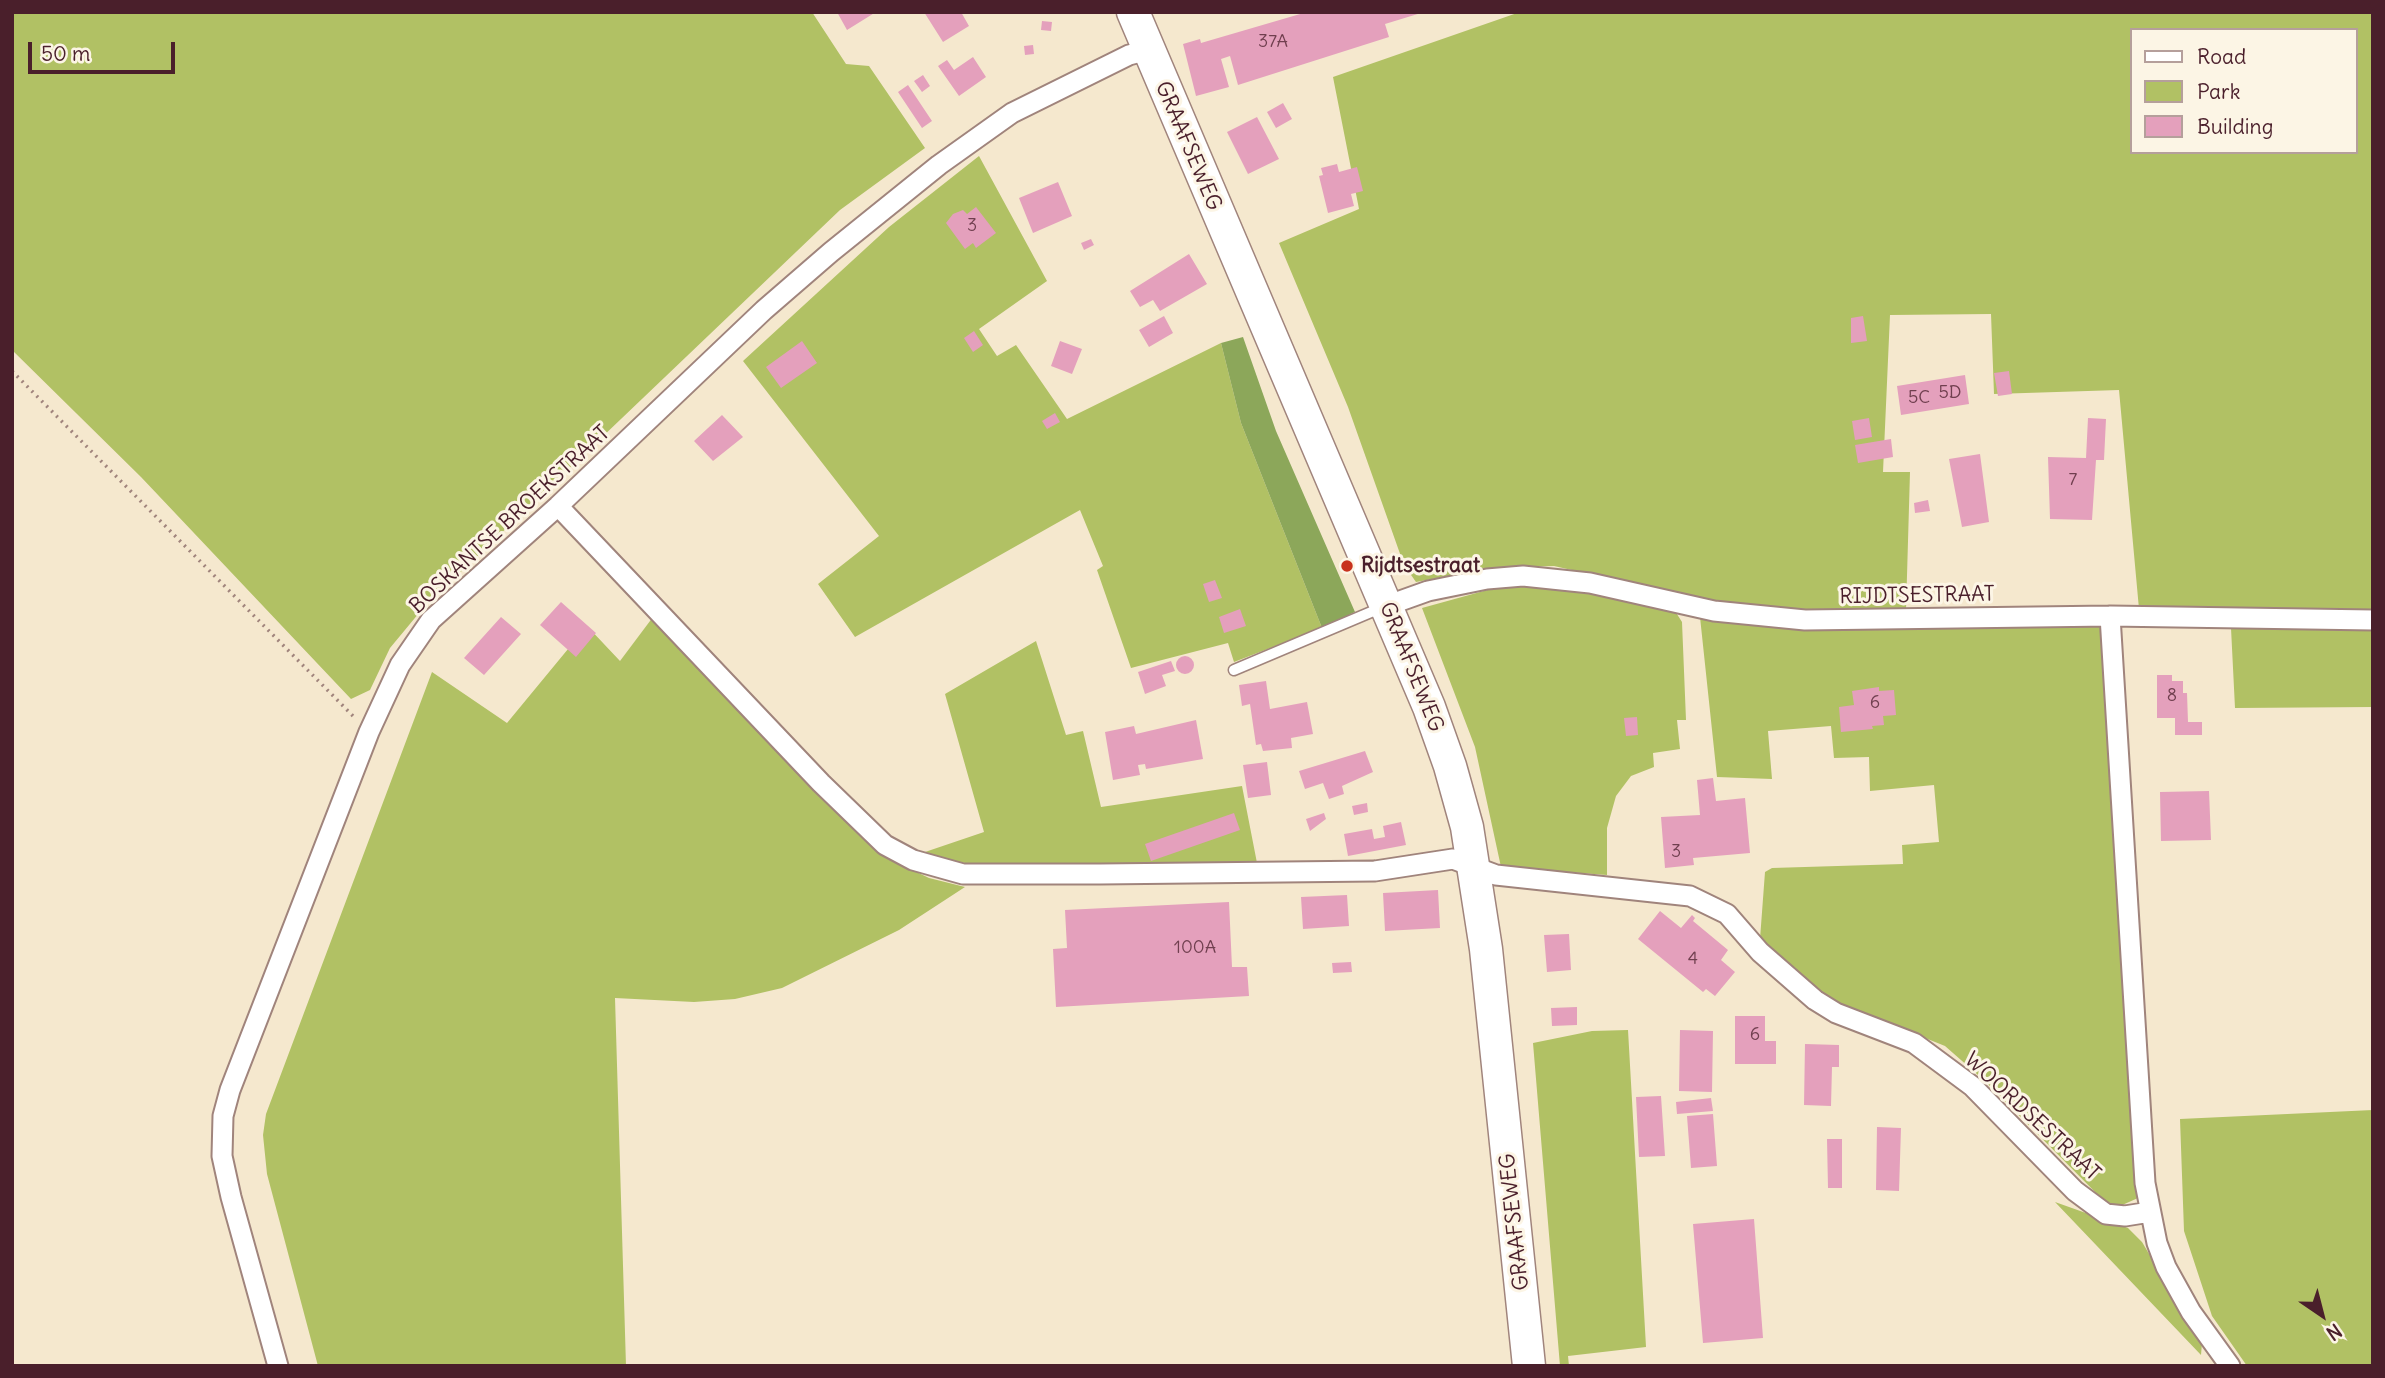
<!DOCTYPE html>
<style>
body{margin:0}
#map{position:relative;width:2385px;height:1378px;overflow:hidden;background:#f5e8ce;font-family:Delius,sans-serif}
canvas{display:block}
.frame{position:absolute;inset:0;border:14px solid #4a1f2b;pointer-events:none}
.legend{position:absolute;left:2130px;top:28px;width:228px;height:126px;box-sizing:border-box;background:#fcf5e5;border:2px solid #b59f9b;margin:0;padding:9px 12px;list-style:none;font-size:21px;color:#4a1f2b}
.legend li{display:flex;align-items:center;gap:14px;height:35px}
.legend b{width:35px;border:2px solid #b59f9b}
.north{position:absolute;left:2287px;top:1280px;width:70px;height:70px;-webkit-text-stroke:5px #fcf5e5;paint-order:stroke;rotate:145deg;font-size:19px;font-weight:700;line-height:28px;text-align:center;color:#4a1f2b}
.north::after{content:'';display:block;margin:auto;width:24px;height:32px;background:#4a1f2b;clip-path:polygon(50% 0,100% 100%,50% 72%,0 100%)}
.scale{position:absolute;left:28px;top:42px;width:147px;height:32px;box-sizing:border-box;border:4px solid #4a1f2b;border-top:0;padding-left:9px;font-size:21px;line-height:24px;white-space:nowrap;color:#4a1f2b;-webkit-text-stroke:5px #fcf5e5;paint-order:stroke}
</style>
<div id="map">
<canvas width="2385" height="1378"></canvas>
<div class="frame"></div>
<ul class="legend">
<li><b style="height:9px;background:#fff"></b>Road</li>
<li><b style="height:19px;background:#b1c164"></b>Park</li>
<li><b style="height:19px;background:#e4a0bc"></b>Building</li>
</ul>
<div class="north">N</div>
<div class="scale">50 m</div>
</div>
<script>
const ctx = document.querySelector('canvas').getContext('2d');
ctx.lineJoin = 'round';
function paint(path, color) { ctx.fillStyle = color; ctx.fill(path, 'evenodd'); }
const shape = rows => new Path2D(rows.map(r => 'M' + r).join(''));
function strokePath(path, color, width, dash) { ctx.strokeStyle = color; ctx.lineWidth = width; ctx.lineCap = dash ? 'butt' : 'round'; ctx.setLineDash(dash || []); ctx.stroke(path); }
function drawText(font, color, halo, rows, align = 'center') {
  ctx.font = font + ' Delius,sans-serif'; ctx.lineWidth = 6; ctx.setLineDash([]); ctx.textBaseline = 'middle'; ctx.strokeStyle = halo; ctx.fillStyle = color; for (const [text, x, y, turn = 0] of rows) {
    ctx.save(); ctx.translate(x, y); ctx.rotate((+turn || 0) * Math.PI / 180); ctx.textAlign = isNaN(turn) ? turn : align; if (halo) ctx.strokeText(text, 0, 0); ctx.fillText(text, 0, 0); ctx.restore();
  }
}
paint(shape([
 [12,12,812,12,846,64,869,66,925,148,840,210,424,607,390,648,370,690,351,699,141,477,12,350],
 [1520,12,2373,12,2373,614,2139,609,2119,390,1994,394,1991,314,1890,315,1883,472,1910,472,1906,610,1798,611,1714,602,1554,566,1491,568,1416,582,1404,565,1348,407,1279,243,1359,209,1333,77],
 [2131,30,2355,30,2355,152,2131,152],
 [979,156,1047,281,979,329,997,356,1016,345,1067,419,1221,343,1241,423,1322,628,1234,662,1228,643,1131,668,1097,570,1103,566,1080,510,855,637,818,584,879,536,743,361,889,227],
 [1533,584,1595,592,1675,611,1682,622,1686,720,1677,720,1680,749,1653,753,1654,767,1631,776,1616,796,1607,828,1607,875,1501,867,1475,747,1422,608,1491,589],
 [653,617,894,861,929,878,965,887,899,930,782,988,735,999,694,1002,615,998,626,1366,318,1366,267,1174,263,1135,266,1114,432,672,507,723,587,626,620,661],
 [1700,617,1811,630,2102,625,2142,1190,2138,1198,2120,1206,2104,1201,1986,1082,1945,1046,1826,998,1760,939,1765,872,1772,868,1903,864,1902,845,1939,842,1934,785,1870,791,1869,757,1834,758,1831,726,1768,731,1772,779,1717,777],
 [2231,628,2373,630,2373,707,2235,708],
 [1036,641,1066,735,1083,731,1101,807,1242,786,1257,863,987,865,955,862,925,852,984,832,945,694],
 [1628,1030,1646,1347,1568,1356,1569,1366,1560,1366,1533,1043,1592,1031],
 [2373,1110,2373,1366,2247,1366,2212,1316,2184,1231,2180,1119],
 [2055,1202,2128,1228,2142,1242,2202,1343,2201,1355]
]), '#b1c164');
paint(shape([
 [1243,337,1276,431,1355,612,1322,628,1241,423,1221,343]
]), '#8ca75a');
paint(shape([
 [837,12,876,12,847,30],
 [924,12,961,12,969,26,943,42],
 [1307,12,1421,13,1385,24,1389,37,1238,85,1230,56,1221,59,1229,87,1196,96,1183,44,1200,39,1201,43],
 [1042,21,1052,22,1051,31,1041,30],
 [1033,45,1034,54,1025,55,1024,46],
 [973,57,986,77,959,96,938,66,947,60,954,70],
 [923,75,930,86,922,92,914,81],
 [908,85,932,121,922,128,898,92],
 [1283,103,1292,119,1276,128,1267,112],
 [1257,117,1279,159,1248,174,1227,132],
 [1337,164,1339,172,1357,167,1363,191,1351,194,1354,206,1328,213,1319,176,1323,175,1321,168],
 [1058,182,1072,216,1033,233,1019,198],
 [976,207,996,233,976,248,973,243,965,249,946,223,953,214,963,210,967,214],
 [1091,239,1094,245,1084,250,1081,243],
 [1189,254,1207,284,1160,311,1153,300,1140,307,1130,291],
 [1164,316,1173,333,1149,347,1139,330],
 [1863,316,1867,341,1851,343,1851,318],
 [974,331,983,345,973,352,964,338],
 [802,341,817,363,781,388,766,367],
 [1060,341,1082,349,1072,374,1051,366],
 [2009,371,2012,394,1998,396,1994,373],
 [1965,375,1969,404,1901,415,1897,386],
 [1055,413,1060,422,1047,429,1042,421],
 [722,415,743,437,713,461,694,441],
 [1869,418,1872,437,1855,440,1852,421],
 [2088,418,2106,419,2104,460,2096,460,2092,520,2050,519,2048,457,2086,458],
 [1891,439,1893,457,1858,463,1855,445],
 [1980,454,1989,522,1962,527,1949,459],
 [1928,500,1930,511,1915,513,1914,503],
 [1215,580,1222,598,1209,602,1203,584],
 [561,602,596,633,576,657,540,625],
 [1240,609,1246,626,1224,633,1219,617],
 [501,617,521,634,484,675,464,658],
 '1176 665a9 9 0 1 1 18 0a9 9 0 1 1-18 0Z',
 [1171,661,1175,671,1162,675,1166,686,1145,694,1138,672],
 [2157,675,2172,675,2172,681,2183,681,2183,693,2187,693,2188,722,2202,722,2202,735,2175,735,2175,718,2157,718],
 [1266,681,1270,709,1307,702,1313,734,1291,738,1292,748,1263,751,1261,744,1256,745,1250,704,1242,706,1239,685],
 [1879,687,1879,691,1894,690,1896,715,1883,716,1884,725,1872,726,1873,729,1841,732,1839,707,1854,705,1852,691],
 [1637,717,1638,735,1626,736,1624,718],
 [1196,720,1203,759,1146,769,1145,764,1138,765,1140,775,1113,780,1105,732,1134,726,1136,734],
 [1365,751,1373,772,1342,786,1344,794,1329,799,1323,783,1305,789,1299,771],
 [1267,762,1271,795,1248,798,1243,765],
 [1713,778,1716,801,1745,798,1750,853,1693,858,1694,865,1665,868,1661,817,1700,815,1697,780],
 [2209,791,2211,840,2161,841,2160,792],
 [1367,803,1368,812,1354,815,1352,806],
 [1234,813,1240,830,1151,861,1145,844],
 [1324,813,1326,819,1310,831,1306,819],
 [1401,822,1406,845,1348,856,1344,834,1372,829,1374,839,1385,837,1383,826],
 [1438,890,1440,928,1385,931,1383,893],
 [1347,895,1349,926,1303,929,1301,897],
 [1229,902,1232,967,1247,967,1249,996,1056,1007,1053,949,1067,948,1065,910],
 [1660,911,1681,928,1692,915,1695,918,1693,921,1728,950,1721,960,1735,972,1715,996,1706,989,1703,992,1638,939],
 [1569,934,1571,970,1547,972,1544,935],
 [1351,962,1352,972,1333,973,1332,963],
 [1577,1007,1577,1025,1552,1026,1551,1008],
 [1735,1016,1765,1016,1765,1041,1776,1041,1776,1064,1735,1064],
 [1680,1030,1713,1031,1712,1092,1679,1091],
 [1805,1044,1839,1045,1839,1067,1832,1067,1831,1106,1804,1105],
 [1661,1096,1665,1156,1639,1157,1636,1097],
 [1711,1098,1713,1111,1677,1114,1676,1102],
 [1713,1114,1717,1166,1691,1168,1687,1116],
 [1877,1127,1901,1128,1899,1191,1876,1190],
 [1827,1139,1842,1139,1842,1188,1828,1188],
 [1754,1219,1763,1338,1703,1343,1693,1224]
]), '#e4a0bc');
const service = shape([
 [1234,670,1383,607]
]);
const minor = shape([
 [558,506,821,783,885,845,913,860,963,874,1100,874,1375,871,1453,859,1496,875,1690,896,1727,914,1760,952,1815,1000,1836,1013,1914,1043,1972,1086,2075,1191,2106,1214,2125,1216,2150,1212],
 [1386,606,1428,591,1487,579,1523,576,1590,583,1714,611,1805,620,2110,616,2373,620],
 [2110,616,2145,1183,2157,1243,2166,1267,2191,1312,2230,1366],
 [278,1366,231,1197,222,1156,223,1116,230,1090,369,732,400,665,431,620,558,506,764,310,831,252,939,165,1012,113,1129,55,1148,50]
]);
const primary = shape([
 [1133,12,1429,707,1450,766,1467,827,1486,949,1529,1366]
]);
strokePath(service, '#a0847c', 13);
strokePath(minor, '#a0847c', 23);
strokePath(primary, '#a0847c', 35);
strokePath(shape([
 [12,371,355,718]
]), '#a0847c', 3.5, [2, 5]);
strokePath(service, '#fff', 10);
strokePath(minor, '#fff', 19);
strokePath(primary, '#fff', 32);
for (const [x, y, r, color] of [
 [1347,566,7,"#c8321e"]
]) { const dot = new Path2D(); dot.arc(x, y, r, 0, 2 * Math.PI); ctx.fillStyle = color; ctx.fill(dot); strokePath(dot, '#fcf5e5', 2.5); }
drawText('18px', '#703f4f', null, [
 ["37A",1273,42],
 ["3",972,226],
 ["5D",1950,393],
 ["5C",1919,398],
 ["7",2073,480],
 ["8",2172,696],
 ["6",1875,703],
 ["3",1676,852],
 ["100A",1195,948],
 ["4",1693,959],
 ["6",1755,1035]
]);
drawText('21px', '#4a1f2b', '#fcf5e5', [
 ["GRAAFSEWEG",1188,146,67],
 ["BOSKANTSE BROEKSTRAAT",510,520,-43],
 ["RIJDTSESTRAAT",1917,596,-1],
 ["GRAAFSEWEG",1411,667,68],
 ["WOORDSESTRAAT",2032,1117,43],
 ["GRAAFSEWEG",1515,1222,-96]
]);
drawText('bold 21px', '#4a1f2b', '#fcf5e5', [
 ["Rijdtsestraat",1361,566]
], 'left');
</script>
